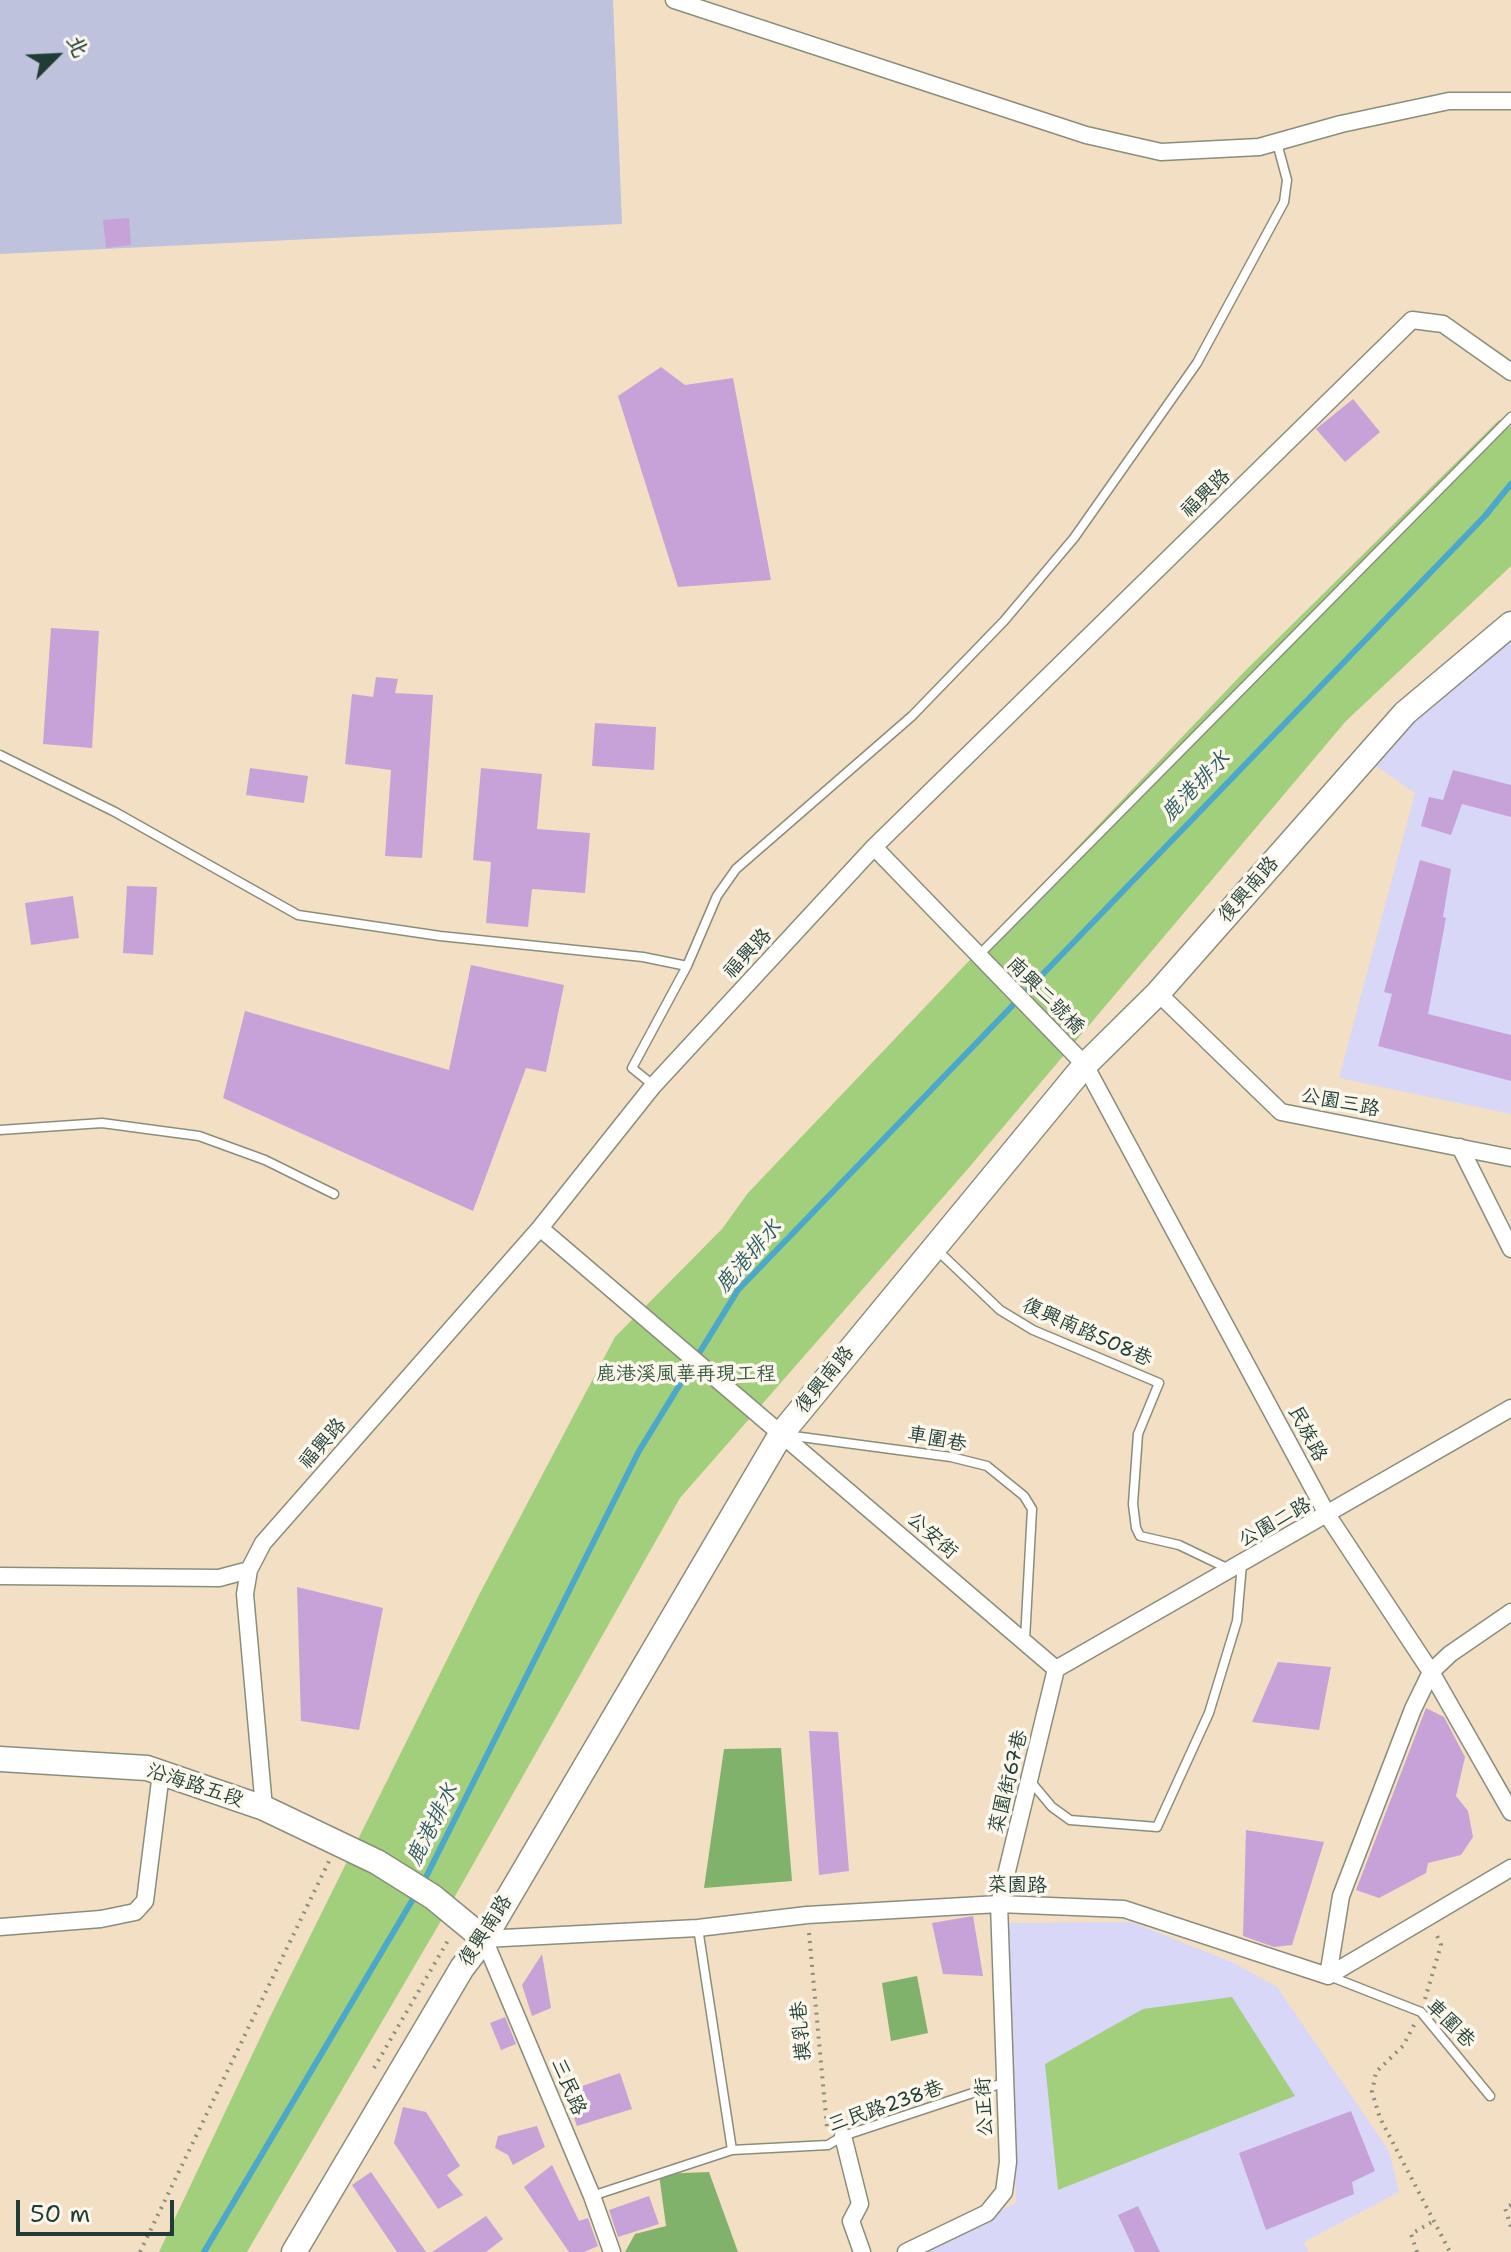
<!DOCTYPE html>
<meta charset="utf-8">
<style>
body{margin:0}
#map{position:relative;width:1511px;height:2252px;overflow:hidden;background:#f3dfc3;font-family:"Shantell Sans","LXGW WenKai TC",sans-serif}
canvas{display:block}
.north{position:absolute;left:16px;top:16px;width:80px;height:80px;-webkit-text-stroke:6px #fbf7ec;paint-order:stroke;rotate:66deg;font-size:22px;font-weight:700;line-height:32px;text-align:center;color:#1f3d34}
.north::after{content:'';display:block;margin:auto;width:28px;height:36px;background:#1f3d34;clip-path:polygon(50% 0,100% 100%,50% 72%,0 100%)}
.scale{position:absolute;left:16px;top:2200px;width:158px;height:36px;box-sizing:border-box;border:4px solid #1f3d34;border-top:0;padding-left:10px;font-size:24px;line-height:28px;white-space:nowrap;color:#1f3d34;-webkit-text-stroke:6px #fbf7ec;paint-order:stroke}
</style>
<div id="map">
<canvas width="1511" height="2252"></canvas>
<div class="north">北</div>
<div class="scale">50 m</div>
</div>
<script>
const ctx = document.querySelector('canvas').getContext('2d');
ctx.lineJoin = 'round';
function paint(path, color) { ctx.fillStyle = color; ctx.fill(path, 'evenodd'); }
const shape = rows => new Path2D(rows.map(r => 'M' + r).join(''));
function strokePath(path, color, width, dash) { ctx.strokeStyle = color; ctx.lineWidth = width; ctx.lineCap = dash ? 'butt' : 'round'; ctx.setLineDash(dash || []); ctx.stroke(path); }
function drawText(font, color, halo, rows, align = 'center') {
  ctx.font = font + ' "Shantell Sans","LXGW WenKai TC",sans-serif'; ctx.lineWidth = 7; ctx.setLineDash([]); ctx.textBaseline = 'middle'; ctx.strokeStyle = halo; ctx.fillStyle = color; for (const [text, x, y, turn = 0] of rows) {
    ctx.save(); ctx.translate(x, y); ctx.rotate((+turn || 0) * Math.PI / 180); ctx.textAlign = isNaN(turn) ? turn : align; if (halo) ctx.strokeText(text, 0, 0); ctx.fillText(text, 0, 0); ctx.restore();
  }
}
paint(shape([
 [1511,635,1511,1114,1339,1078,1415,793,1366,759],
 [1131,1922,1234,1963,1277,1987,1389,2151,1399,2192,1304,2242,1308,2252,919,2252,1016,2203,1009,1923]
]), '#d8d7f8');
paint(shape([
 [0,0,613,0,622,224,0,254]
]), '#bfc2dd');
paint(shape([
 [1499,420,1511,427,1511,566,1346,721,966,1171,680,1498,445,1914,247,2252,159,2252,271,2015,479,1595,615,1337,722,1229,748,1193,1244,672],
 [1232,1997,1295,2096,1058,2190,1045,2064,1143,2009]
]), '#a1cf7c');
paint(shape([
 [781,1748,792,1881,704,1888,724,1749],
 [917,1976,928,2033,891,2041,882,1983],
 [709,2172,738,2252,625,2252,635,2234,666,2226,659,2174]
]), '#80b26c');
strokePath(shape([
 [422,1885,639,1451,738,1290,1485,516,1511,484],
 [204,2252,416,1894]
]), '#4ca8ca', 6);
paint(shape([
 [129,218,131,245,106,248,103,220],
 [661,367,685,385,733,378,771,580,678,587,618,396],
 [1353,399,1380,432,1345,462,1316,429],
 [51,628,99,631,92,748,43,744],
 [376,677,398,679,395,693,433,695,422,858,385,856,391,770,345,764,352,694,373,697],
 [595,723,656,727,654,770,592,766],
 [250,768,308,776,304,803,246,795],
 [481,768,542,774,537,829,590,833,585,893,532,889,528,927,486,923,491,862,473,860],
 [1453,770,1511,785,1511,817,1462,804,1451,835,1421,826,1429,797,1443,800],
 [1420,860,1451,869,1443,917,1446,918,1428,1014,1511,1035,1511,1081,1378,1046,1392,994,1384,992],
 [127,886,157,887,153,955,123,953],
 [73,896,79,938,31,945,25,903],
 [471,965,564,985,546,1072,526,1068,473,1211,223,1098,245,1011,449,1070],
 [297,1587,383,1608,359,1730,301,1721],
 [1278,1662,1331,1667,1319,1730,1252,1722],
 [1426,1708,1444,1717,1465,1757,1456,1796,1468,1811,1473,1837,1461,1855,1428,1863,1426,1873,1379,1898,1356,1890],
 [809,1731,838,1732,849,1871,819,1875],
 [1246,1830,1324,1842,1292,1945,1274,1947,1243,1936],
 [973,1916,983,1976,943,1974,932,1923],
 [542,1954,551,2008,532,2016,522,1985],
 [505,2017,516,2044,501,2050,490,2023],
 [620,2073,632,2109,577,2126,565,2092],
 [403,2107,426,2112,460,2166,447,2175,463,2195,438,2209,394,2143],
 [1351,2111,1375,2171,1352,2182,1354,2194,1266,2230,1239,2153],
 [537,2126,545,2147,513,2165,508,2155,495,2148,498,2136],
 [552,2165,579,2221,588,2218,598,2246,584,2252,569,2252,524,2187],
 [371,2172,426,2252,397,2252,352,2185],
 [649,2196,659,2224,618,2237,609,2210],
 [1138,2206,1160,2252,1135,2252,1118,2215],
 [486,2216,503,2239,486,2252,432,2252]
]), '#c7a2d9');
const lane = shape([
 [0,755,115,812,298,915,440,936,643,957,687,966,717,896,736,869,912,716,1004,621,1074,538,1197,363,1284,202,1287,180,1277,143],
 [978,956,1511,417],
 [653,1085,632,1068,687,966],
 [0,1130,102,1123,199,1136,265,1160,334,1194],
 [937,1250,1000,1310,1033,1330,1159,1383,1138,1434,1133,1504,1136,1528,1140,1536,1179,1545,1231,1570],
 [786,1435,951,1457,987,1466,1024,1496,1032,1509,1025,1640],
 [1031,1782,1052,1807,1070,1820,1157,1827,1209,1713,1237,1621,1242,1564],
 [698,1928,732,2150],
 [1329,1976,1421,2012,1490,2096],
 [592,2196,732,2150,828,2145,843,2136,1003,2083]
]);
const street = shape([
 [674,0,1086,135,1161,152,1259,147,1341,124,1449,101,1511,101],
 [874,847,1085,1065,1328,1516,1431,1672,1511,1812],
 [1158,993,1281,1112,1511,1158],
 [1460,1147,1511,1249],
 [540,1228,1056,1669],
 [0,1576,219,1578,249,1570],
 [1056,1669,1511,1408],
 [264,1808,245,1594,249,1570,263,1543,540,1228,653,1086,874,847,1412,320,1443,324,1511,372],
 [0,1927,101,1919,135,1912,145,1901,161,1773],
 [1328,1976,1341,1896,1413,1709,1431,1672,1450,1654,1511,1612],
 [843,2136,860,2204,851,2221,862,2252],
 [612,2252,592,2196,484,1939,698,1928,807,1915,999,1904,1124,1909,1328,1976,1511,1868],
 [906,2252,987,2213,1004,2192,1008,2162,999,1904,1056,1669]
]);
const secondary = shape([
 [0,1759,147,1768,264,1808,377,1862,433,1897,484,1939],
 [294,2252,462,1968,484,1939,781,1434,1085,1065,1158,993,1405,713,1511,624]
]);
strokePath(lane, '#898e7c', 11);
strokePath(street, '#898e7c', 19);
strokePath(secondary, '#898e7c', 27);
strokePath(shape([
 [809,1933,827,2128],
 [1425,1999,1441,1945,1435,1931],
 [1414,2025,1403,2046,1376,2072,1372,2092,1380,2118,1450,2252],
 [374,2068,450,1937],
 [1511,2205,1505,2208,1511,2227],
 [140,2252,329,1861],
 [1417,2252,1411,2234,1432,2222]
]), '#898e7c', 4, [2, 6]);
strokePath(lane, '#fff', 8);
strokePath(street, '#fff', 16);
strokePath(secondary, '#fff', 24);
drawText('20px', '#1f3d34', '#fbf7ec', [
 ["福興路",1206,494,-44],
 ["復興南路",1249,890,-49],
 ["福興路",748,954,-47],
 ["南興二號橋",1045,996,45],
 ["公園三路",1340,1103,11],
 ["復興南路508巷",1087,1333,24],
 ["復興南路",825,1380,-51],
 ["民族路",1307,1434,62],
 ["車圍巷",937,1440,11],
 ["福興路",323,1444,-49],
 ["公園二路",1275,1523,-29],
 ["公安街",932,1536,41],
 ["菜園街67巷",1009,1782,-76],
 ["沿海路五段",195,1786,18],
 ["菜園路",1017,1886,1],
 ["復興南路",486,1931,-57],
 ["車圍巷",1450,2024,45],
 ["摸乳巷",802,2031,-95],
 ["三民路",568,2087,67],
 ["三民路238巷",886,2107,-19],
 ["公正街",985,2107,-93]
]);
drawText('20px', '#395a42', '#fbf7ec', [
 ["鹿港溪風華再現工程",686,1375]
]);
drawText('italic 22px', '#2c5d61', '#fbf7ec', [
 ["鹿港排水",1196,787,-46],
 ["鹿港排水",749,1257,-49],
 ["鹿港排水",433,1825,-63]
]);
</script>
